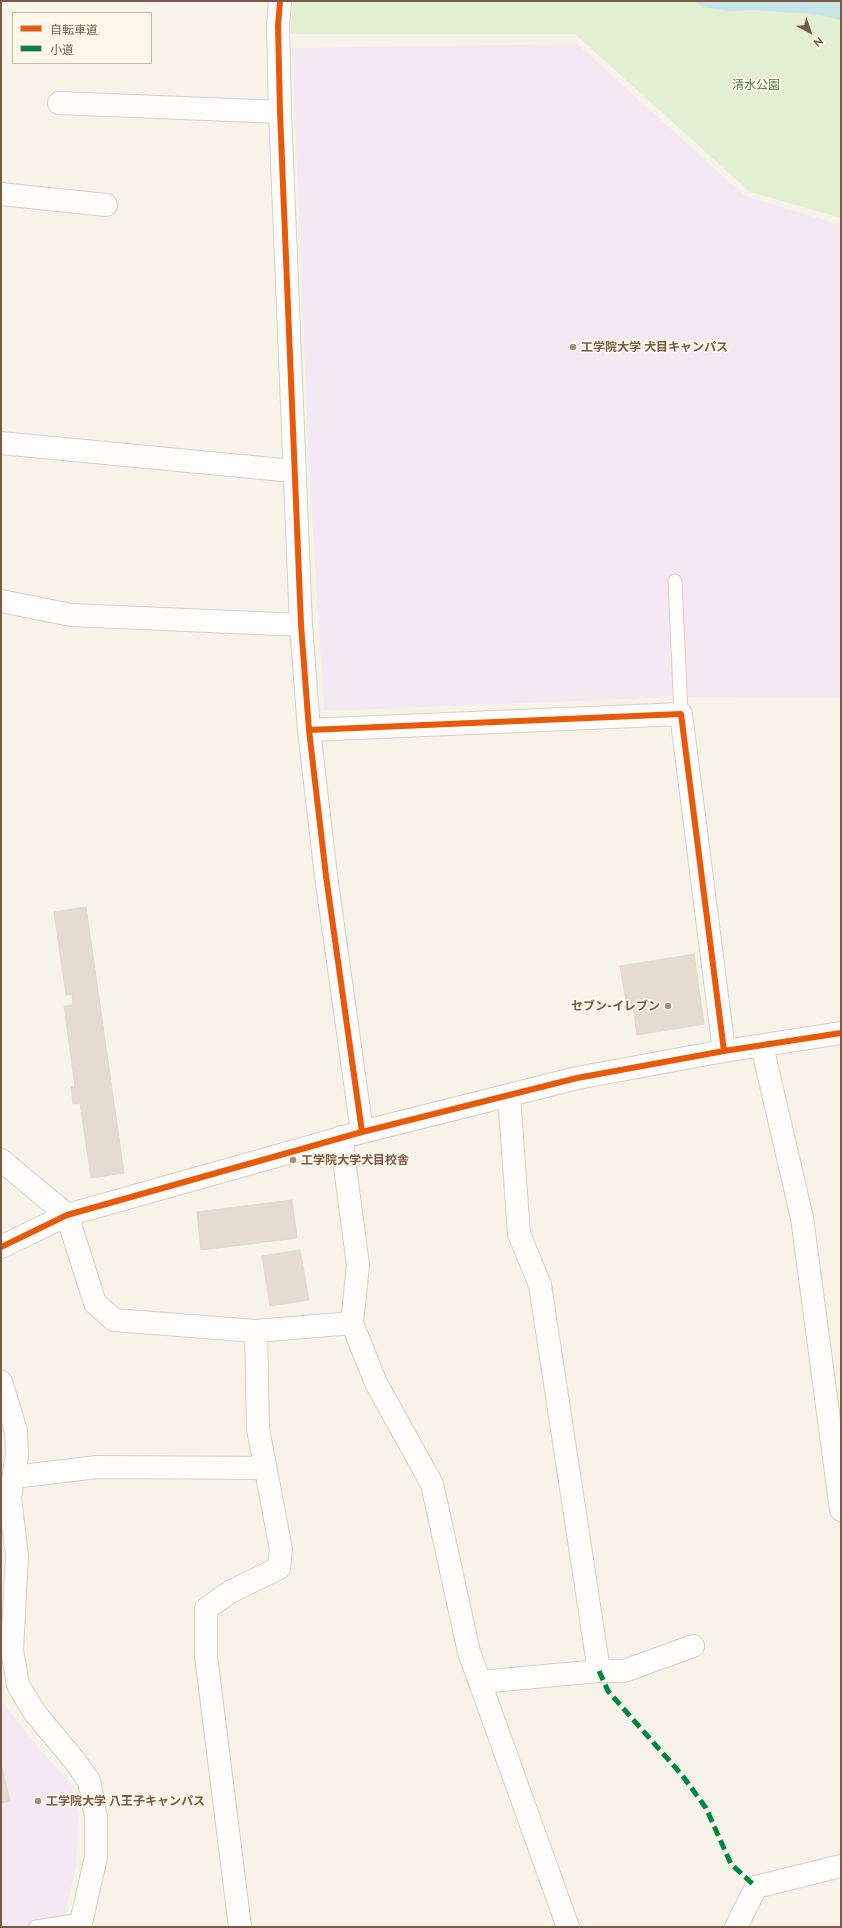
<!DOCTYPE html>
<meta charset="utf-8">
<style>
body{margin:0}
#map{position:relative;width:842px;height:1928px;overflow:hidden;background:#f8f3e9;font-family:Raleway,"Noto Sans JP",sans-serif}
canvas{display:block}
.frame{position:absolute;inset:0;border:2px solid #775a47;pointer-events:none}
.legend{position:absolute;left:12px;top:12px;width:140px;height:52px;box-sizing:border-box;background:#fff8ea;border:1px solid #c9b9a9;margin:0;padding:5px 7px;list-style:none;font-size:12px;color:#775a47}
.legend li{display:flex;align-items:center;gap:8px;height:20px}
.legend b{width:20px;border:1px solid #c9b9a9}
.north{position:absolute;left:790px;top:12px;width:40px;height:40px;-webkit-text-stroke:3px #fff8ea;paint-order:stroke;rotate:140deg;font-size:11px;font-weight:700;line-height:16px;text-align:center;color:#775a47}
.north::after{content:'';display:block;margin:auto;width:14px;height:18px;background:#775a47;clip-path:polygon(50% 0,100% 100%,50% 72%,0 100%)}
</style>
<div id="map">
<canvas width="842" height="1928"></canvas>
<div class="frame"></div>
<ul class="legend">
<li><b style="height:5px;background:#e8590c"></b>自転車道</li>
<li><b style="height:5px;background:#00873e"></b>小道</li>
</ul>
<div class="north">N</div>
</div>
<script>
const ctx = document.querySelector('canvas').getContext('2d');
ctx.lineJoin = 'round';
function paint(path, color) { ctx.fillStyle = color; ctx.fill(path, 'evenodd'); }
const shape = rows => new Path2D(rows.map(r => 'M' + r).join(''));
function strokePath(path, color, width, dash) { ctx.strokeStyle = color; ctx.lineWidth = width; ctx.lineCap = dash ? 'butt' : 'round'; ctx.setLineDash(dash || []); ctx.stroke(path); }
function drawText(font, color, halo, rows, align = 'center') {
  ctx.font = font + ' Raleway,"Noto Sans JP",sans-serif'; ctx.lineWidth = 3.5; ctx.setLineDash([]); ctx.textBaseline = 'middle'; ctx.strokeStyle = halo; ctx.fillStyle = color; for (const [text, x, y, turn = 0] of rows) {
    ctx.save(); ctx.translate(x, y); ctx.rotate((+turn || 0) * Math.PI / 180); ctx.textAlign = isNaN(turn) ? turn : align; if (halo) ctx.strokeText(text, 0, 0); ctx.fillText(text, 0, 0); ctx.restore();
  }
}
paint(shape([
 [577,44,745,196,841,225,841,698,677,697,324,711,309,469,292,48],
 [1,1700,31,1739,71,1784,79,1818,76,1866,62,1927,1,1927]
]), '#f4e8f2');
paint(shape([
 [293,1,841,1,841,218,750,192,575,34,290,34]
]), '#e2efd2');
paint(shape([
 [694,1,841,1,841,20,812,14,752,10,729,11,703,7]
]), '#cae5e8');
const building = shape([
 [86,907,124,1173,91,1178,80,1103,73,1104,71,1087,75,1086,64,1006,73,1005,72,994,66,995,54,912,86,907],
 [694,954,704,1024,637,1035,633,1007,627,1007,620,966,694,954],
 [292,1200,297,1238,201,1250,197,1212,292,1200],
 [300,1250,309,1300,270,1306,262,1256,300,1250],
 [1,1764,10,1801,1,1803,1,1764]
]);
paint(building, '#e5dbd0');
strokePath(building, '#e1d6cb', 1);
const lane = shape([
 [675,581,681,714],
 [36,1927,81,1920]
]);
const street = shape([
 [280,1,278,26,280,112,301,625,309,730,326,876,362,1132],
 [59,103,280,112],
 [1,194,106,205],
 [1,443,293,471],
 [1,601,71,615,301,625],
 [309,730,681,714,724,1051],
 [762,1046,802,1218,841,1510],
 [509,1095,519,1234,540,1285,599,1671],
 [1,1160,67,1215,95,1303,114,1320,256,1331,352,1323,358,1265,341,1137],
 [1,1247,67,1215,362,1132,577,1078,724,1051,841,1033],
 [352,1323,376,1383,432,1484,469,1652,568,1927],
 [14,1477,97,1467,265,1468],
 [480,1682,599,1671,624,1671,693,1646],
 [75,1761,89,1781,96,1817,96,1857,80,1927],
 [240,1927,206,1656,206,1609,230,1592,279,1568,281,1549,258,1429,256,1331],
 [736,1927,756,1887,841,1866]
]);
const secondary = shape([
 [1,1382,16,1431,17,1455,10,1498,17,1556,12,1650,18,1685,35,1713,75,1761]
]);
strokePath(lane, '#d6cfc6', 15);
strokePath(street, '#d6cfc6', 24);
strokePath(secondary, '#d6cfc6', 24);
strokePath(lane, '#fefdfc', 13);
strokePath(street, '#fefdfc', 22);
strokePath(secondary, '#fefdfc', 22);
strokePath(shape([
 [599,1671,608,1691,682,1775,706,1808,731,1864,756,1887]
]), '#00873e', 5, [10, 5]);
strokePath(shape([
 [280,1,278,26,280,112,301,625,309,730,326,876,362,1132],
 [309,730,681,714,724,1051],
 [1,1247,67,1215,362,1132,577,1078,724,1051,841,1033]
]), '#e8590c', 6);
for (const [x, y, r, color] of [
 [573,347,4,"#a49080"],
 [668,1006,4,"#a49080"],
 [293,1160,4,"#a49080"],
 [38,1801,4,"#a49080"]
]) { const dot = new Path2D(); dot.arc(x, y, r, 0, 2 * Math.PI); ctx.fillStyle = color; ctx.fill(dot); strokePath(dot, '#fff8ea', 1.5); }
drawText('12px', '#4e7e3e', '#fff8ea', [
 ["清水公園",756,85]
]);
drawText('bold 12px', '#775a47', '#fff8ea', [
 ["工学院大学 犬目キャンパス",581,347],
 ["セブン-イレブン",660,1006,"right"],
 ["工学院大学犬目校舎",301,1160],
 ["工学院大学 八王子キャンパス",46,1801]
], 'left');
</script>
